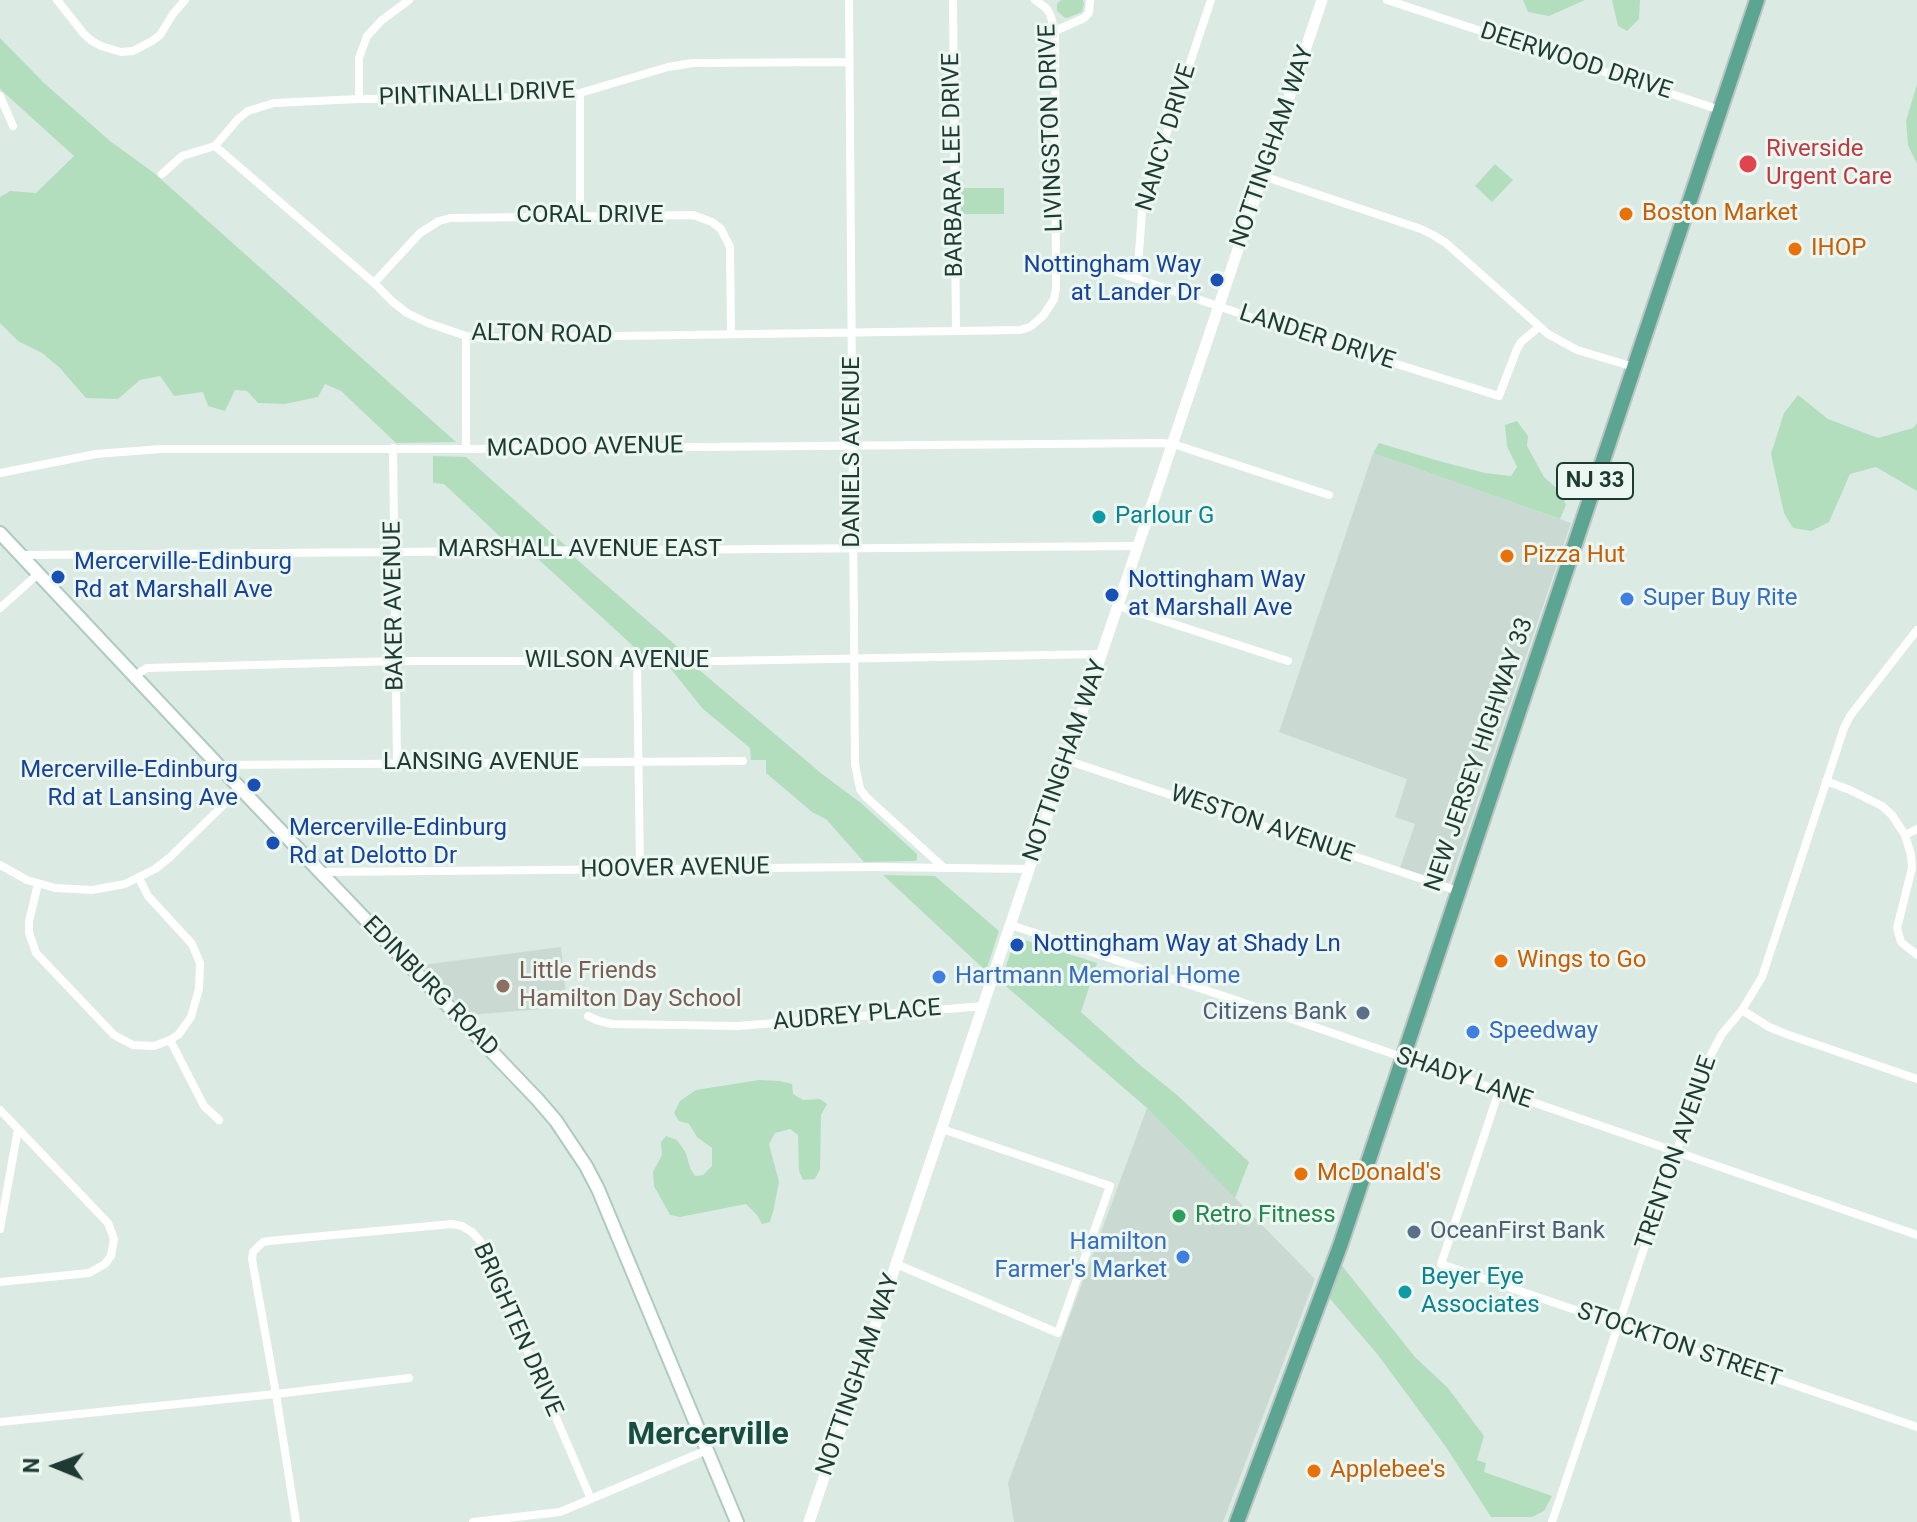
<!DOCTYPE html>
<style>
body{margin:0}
#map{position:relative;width:1917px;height:1522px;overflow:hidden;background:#dceae4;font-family:Roboto,sans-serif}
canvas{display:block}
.north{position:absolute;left:16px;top:1426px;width:80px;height:80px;-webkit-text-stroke:6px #edf7f2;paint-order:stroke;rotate:271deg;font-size:22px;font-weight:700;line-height:32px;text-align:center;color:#1d3b33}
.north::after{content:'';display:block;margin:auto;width:28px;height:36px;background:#1d3b33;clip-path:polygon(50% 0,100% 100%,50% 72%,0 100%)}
</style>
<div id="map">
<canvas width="1917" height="1522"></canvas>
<div class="north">N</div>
</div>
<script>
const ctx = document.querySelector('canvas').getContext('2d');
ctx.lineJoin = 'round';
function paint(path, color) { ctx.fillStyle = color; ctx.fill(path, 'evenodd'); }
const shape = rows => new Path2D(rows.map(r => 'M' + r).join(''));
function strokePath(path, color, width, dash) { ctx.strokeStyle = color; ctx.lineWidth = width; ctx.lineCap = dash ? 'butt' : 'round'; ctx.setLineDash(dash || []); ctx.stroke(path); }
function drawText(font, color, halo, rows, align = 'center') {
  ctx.font = font + ' Roboto,sans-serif'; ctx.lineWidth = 6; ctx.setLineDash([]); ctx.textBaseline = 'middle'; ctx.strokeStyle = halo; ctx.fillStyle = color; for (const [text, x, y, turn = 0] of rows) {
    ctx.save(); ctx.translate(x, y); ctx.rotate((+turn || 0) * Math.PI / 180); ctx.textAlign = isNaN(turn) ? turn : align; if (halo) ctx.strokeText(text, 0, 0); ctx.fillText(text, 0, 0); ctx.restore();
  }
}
paint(shape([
 [1373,453,1571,523,1451,879,1448,883,1400,868,1415,824,1395,817,1407,779,1279,732],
 [561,947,567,1007,469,1015,422,965],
 [1147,1108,1315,1279,1223,1522,1014,1522,1008,1483]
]), '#cadad3');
paint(shape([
 [1061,0,1083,0,1084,4,1082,12,1067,18,1064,17,1057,11,1057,4],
 [1523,0,1585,0,1549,16,1528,12],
 [1612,0,1640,0,1639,19,1627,31,1618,26],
 [0,38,44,83,110,141,154,173,456,442,396,443,341,391,325,384,318,397,285,404,258,403,247,391,235,390,225,411,208,406,203,392,174,396,160,376,140,380,118,399,86,398,59,367,42,353,18,341,0,323,0,197,10,191,36,193,74,156,0,89],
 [1917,84,1917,164,1908,145,1906,121],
 [1495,164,1513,180,1492,202,1475,186],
 [961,188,1004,188,1004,214,961,214],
 [1798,395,1828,419,1878,438,1913,428,1917,423,1917,491,1876,467,1850,474,1829,522,1811,531,1793,528,1784,513,1771,454,1784,413],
 [1517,421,1528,436,1527,446,1544,477,1561,492,1566,505,1560,519,1373,453,1379,443,1439,461,1485,473,1511,476,1517,467,1507,446,1505,425],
 [433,456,466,457,566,546,510,546,444,484,433,483],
 [574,557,687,655,644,656,537,558],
 [670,668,697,668,822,774,861,803,917,854,917,860,914,861,864,862,826,819,812,812,766,773,766,760,751,760,750,748,703,709],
 [883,875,935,876,999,931,986,971],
 [1018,938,1097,963,1081,1012,1141,1066,1176,1094,1249,1162,1235,1198,1147,1108,1001,982,1014,941],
 [759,1080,780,1081,792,1084,793,1094,803,1100,820,1099,827,1104,821,1115,820,1169,815,1179,803,1180,799,1171,798,1135,790,1129,775,1133,769,1144,779,1182,774,1208,770,1222,762,1224,757,1215,746,1204,680,1217,670,1215,654,1186,653,1172,662,1155,661,1142,666,1136,677,1140,686,1153,690,1168,695,1176,703,1175,712,1166,712,1148,697,1137,689,1124,679,1121,674,1113,680,1101,696,1090],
 [1339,1262,1415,1357,1448,1388,1484,1436,1477,1460,1486,1463,1484,1472,1552,1496,1544,1511,1532,1517,1491,1517,1446,1447,1378,1355,1326,1294]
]), '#b2debe');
const secondary = shape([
 [0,533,218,765,538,1100,556,1121,586,1166,598,1189,737,1522]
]);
const primary = shape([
 [1237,1522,1340,1246,1757,0]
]);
strokePath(secondary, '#aecbc1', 16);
strokePath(primary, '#bbc4c2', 18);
strokePath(shape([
 [57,0,84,34,92,41,101,46,121,52,133,51,152,41,160,35,173,14,185,0],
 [849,0,855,764,860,789,866,797,944,868],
 [953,0,956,331],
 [1387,0,1720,110],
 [1055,31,1084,18,1089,13,1090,0],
 [0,96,13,126],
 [359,99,359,58,367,36,382,20,409,0],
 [215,146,374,283,393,302,407,313,428,323,466,336,485,338,1020,330,1030,327,1043,316,1054,299,1056,288,1055,31,1050,14,1046,8,1035,0],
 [215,146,238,119,248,111,274,103,359,99,546,97,580,93,668,67,693,63,848,62],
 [162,174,182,156,215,146],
 [1263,176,1421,229,1433,235,1446,243,1548,334,1577,350,1634,367],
 [580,216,580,93],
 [1056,264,1079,262,1093,264,1310,337,1499,396,1517,349,1521,342,1539,327],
 [1137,279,1142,212,1145,198,1211,0],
 [374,283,420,233,439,221,450,218,693,215,712,222,721,229,730,247,731,334],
 [466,336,466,449],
 [393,448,397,764],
 [0,473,96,454,161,449,466,449,1161,443,1173,444,1329,495],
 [22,555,1138,546],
 [1118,606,1288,661],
 [0,608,38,574],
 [637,662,640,869],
 [134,676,147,668,396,661,719,661,1102,654],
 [1066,760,1458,891],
 [219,765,743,761],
 [1826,781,1850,790,1882,806,1892,815,1905,835,1911,855,1912,868,1897,928,1901,942,1917,955],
 [1905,835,1917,829],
 [0,865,27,880,55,888,92,890,125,884,155,869,169,858,241,788],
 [321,872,873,867,1029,869],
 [38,884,29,921,29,933,36,953,114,1035,133,1045,154,1046,170,1040,179,1034,191,1017,199,989,200,963,192,944,148,896,139,878],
 [1011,925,1286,1017,1917,1235],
 [1742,1010,1769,1027,1786,1034,1917,1079],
 [588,1016,599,1021,612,1024,738,1026,984,1006],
 [170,1040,204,1106,219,1120],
 [1499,1091,1441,1264,1917,1427],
 [0,1110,108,1223,114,1239,111,1256,105,1264,89,1273,0,1282],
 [0,1229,18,1129],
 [896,1264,1058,1333,1110,1186,942,1129],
 [0,1422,276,1394,409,1378],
 [296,1522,276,1394,252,1259,253,1252,263,1242,269,1241,452,1224,462,1226,472,1232,480,1241,591,1499],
 [473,1522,560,1512,707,1450],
 [1552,1522,1706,1064,1722,1034,1742,1010,1762,977,1844,728,1850,716,1917,630]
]), '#fff', 8);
strokePath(shape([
 [809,1522,1322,0]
]), '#fff', 11);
strokePath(secondary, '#fff', 12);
strokePath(primary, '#5ca592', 14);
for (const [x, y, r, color] of [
 [1748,164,10,"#e0444e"],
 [1626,214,8,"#e8710a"],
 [1795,249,8,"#e8710a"],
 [1217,280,8,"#1a4fb4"],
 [1099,517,8,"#0f9aa8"],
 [1507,556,8,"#e8710a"],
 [58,577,8,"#1a4fb4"],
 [1112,595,8,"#1a4fb4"],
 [1627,599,8,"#3f7fe0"],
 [254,785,8,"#1a4fb4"],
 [273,843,8,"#1a4fb4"],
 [1017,945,8,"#1a4fb4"],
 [1501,961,8,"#e8710a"],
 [939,977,8,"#3f7fe0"],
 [503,986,8,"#8d6e63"],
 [1363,1013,8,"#5c6f8a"],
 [1473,1032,8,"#3f7fe0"],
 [1301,1174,8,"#e8710a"],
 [1179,1216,8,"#2e9e5b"],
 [1414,1232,8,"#5c6f8a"],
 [1183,1257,8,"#3f7fe0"],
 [1405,1292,8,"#0f9aa8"],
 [1314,1471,8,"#e8710a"]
]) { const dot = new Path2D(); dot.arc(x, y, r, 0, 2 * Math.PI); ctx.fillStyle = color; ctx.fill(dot); strokePath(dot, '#edf7f2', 3); }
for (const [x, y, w] of [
 [1595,481,76]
]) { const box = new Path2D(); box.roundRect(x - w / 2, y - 18, w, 36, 6); ctx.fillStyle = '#edf7f2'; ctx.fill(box); strokePath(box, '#1d3b33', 2); }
drawText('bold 22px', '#1d3b33', null, [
 ["NJ 33",1595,481]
]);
drawText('24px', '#1d3b33', '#edf7f2', [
 ["DEERWOOD DRIVE",1576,62,18],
 ["PINTINALLI DRIVE",477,95,-2],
 ["LIVINGSTON DRIVE",1052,128,-92],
 ["NANCY DRIVE",1167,138,-73],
 ["NOTTINGHAM WAY",1273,147,-71],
 ["BARBARA LEE DRIVE",954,165,-91],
 ["CORAL DRIVE",590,216],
 ["ALTON ROAD",542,335,1],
 ["LANDER DRIVE",1317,338,18],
 ["MCADOO AVENUE",585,448,-1],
 ["DANIELS AVENUE",853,452,-90],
 ["MARSHALL AVENUE EAST",580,550],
 ["BAKER AVENUE",395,606,-91],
 ["WILSON AVENUE",617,661],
 ["NEW JERSEY HIGHWAY 33",1480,755,-71],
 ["NOTTINGHAM WAY",1066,761,-71],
 ["LANSING AVENUE",481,763],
 ["WESTON AVENUE",1262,825,19],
 ["HOOVER AVENUE",675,869,-1],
 ["EDINBURG ROAD",430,987,46],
 ["AUDREY PLACE",857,1016,-5],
 ["SHADY LANE",1464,1079,19],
 ["TRENTON AVENUE",1677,1153,-71],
 ["BRIGHTEN DRIVE",517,1330,66],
 ["STOCKTON STREET",1679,1346,19],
 ["NOTTINGHAM WAY",859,1375,-71]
]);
drawText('24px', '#be3a42', '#edf7f2', [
 ["Riverside",1766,150],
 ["Urgent Care",1766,178]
], 'left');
drawText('24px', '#c56008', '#edf7f2', [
 ["Boston Market",1642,214],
 ["IHOP",1811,249],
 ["Pizza Hut",1523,556],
 ["Wings to Go",1517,961],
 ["McDonald's",1317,1174],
 ["Applebee's",1330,1471]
], 'left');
drawText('24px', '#164399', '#edf7f2', [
 ["Nottingham Way",1201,266,"right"],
 ["at Lander Dr",1201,294,"right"],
 ["Mercerville-Edinburg",74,563],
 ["Rd at Marshall Ave",74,591],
 ["Nottingham Way",1128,581],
 ["at Marshall Ave",1128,609],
 ["Mercerville-Edinburg",238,771,"right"],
 ["Rd at Lansing Ave",238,799,"right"],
 ["Mercerville-Edinburg",289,829],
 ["Rd at Delotto Dr",289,857],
 ["Nottingham Way at Shady Ln",1033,945]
], 'left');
drawText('24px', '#0d838f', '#edf7f2', [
 ["Parlour G",1115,517],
 ["Beyer Eye",1421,1278],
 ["Associates",1421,1306]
], 'left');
drawText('24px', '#366cbe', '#edf7f2', [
 ["Super Buy Rite",1643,599],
 ["Hartmann Memorial Home",955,977],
 ["Speedway",1489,1032],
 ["Hamilton",1167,1243,"right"],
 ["Farmer's Market",1167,1271,"right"]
], 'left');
drawText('24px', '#785e54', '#edf7f2', [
 ["Little Friends",519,972],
 ["Hamilton Day School",519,1000]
], 'left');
drawText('24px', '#4e5e75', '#edf7f2', [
 ["Citizens Bank",1347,1013],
 ["OceanFirst Bank",1430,1232,"left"]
], 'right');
drawText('24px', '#27864d', '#edf7f2', [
 ["Retro Fitness",1195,1216]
], 'left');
drawText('bold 32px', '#174e41', '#edf7f2', [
 ["Mercerville",708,1436]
]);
</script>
